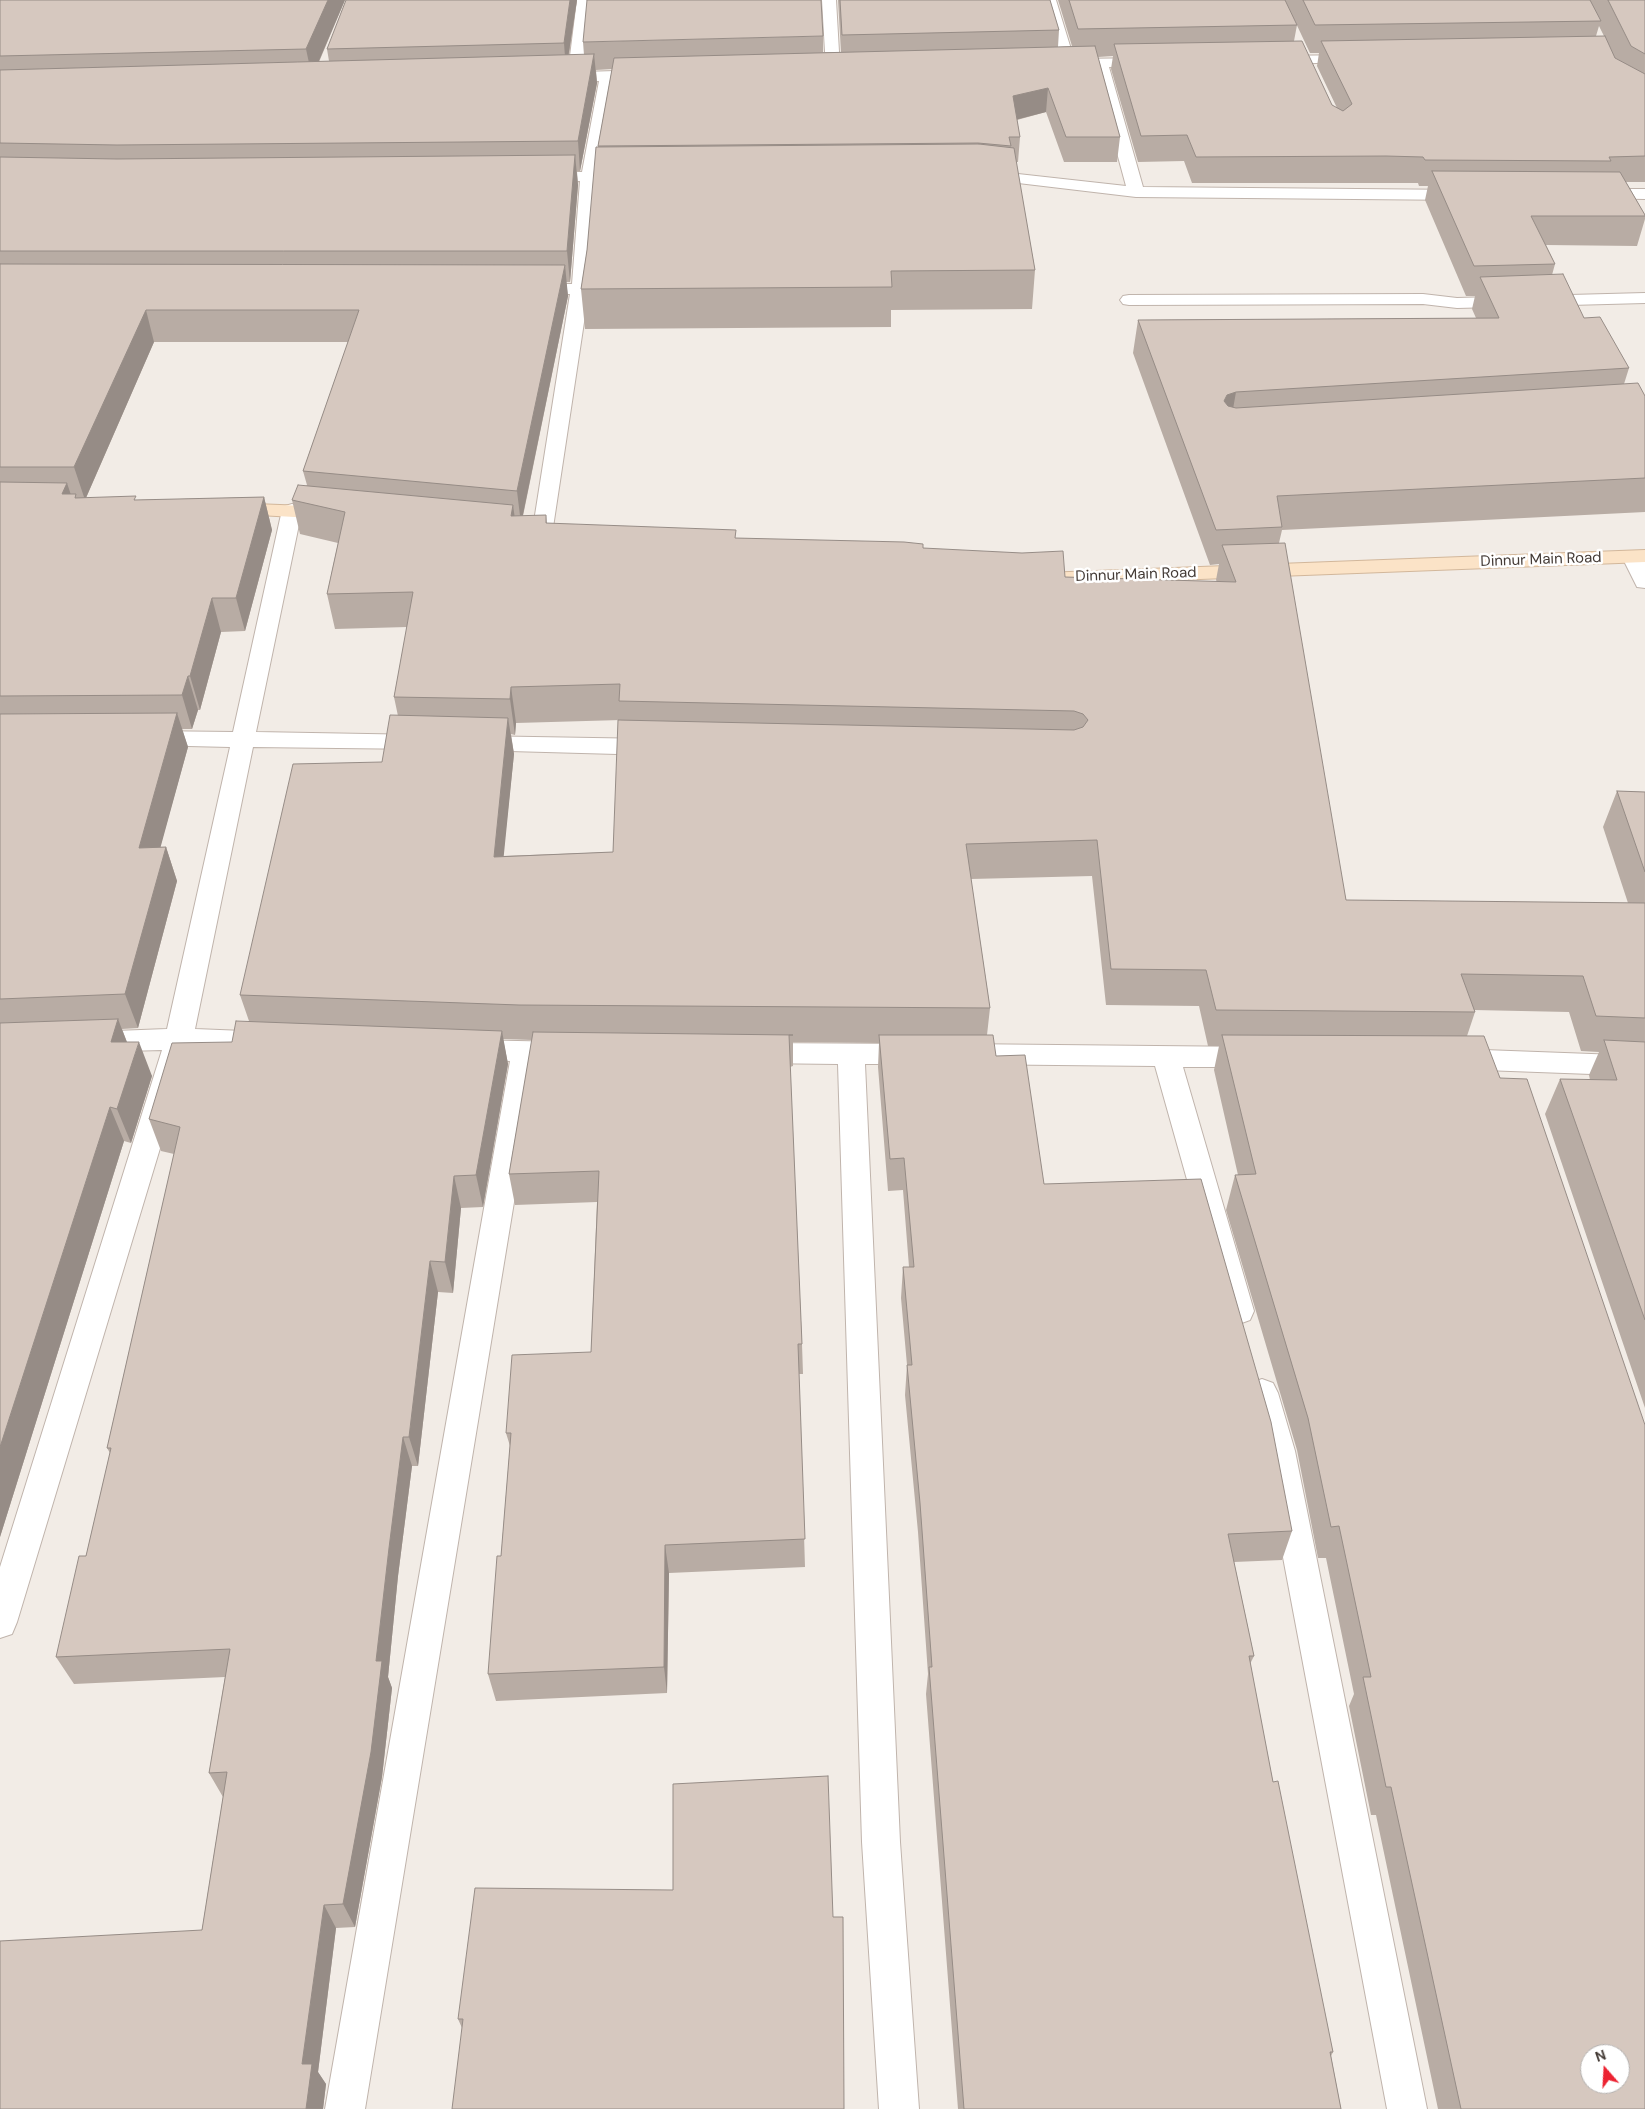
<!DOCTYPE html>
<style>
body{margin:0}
#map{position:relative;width:1645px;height:2109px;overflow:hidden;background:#f2ece6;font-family:"DM Sans",sans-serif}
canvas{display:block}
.north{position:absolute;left:1580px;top:2044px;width:50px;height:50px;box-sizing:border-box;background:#fff;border:1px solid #b4b1af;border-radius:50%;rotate:341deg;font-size:14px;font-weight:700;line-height:20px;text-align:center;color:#443b36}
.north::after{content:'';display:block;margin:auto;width:18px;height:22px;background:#ec2332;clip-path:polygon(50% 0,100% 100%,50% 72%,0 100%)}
</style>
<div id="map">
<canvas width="1645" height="2109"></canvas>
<div class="north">N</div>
</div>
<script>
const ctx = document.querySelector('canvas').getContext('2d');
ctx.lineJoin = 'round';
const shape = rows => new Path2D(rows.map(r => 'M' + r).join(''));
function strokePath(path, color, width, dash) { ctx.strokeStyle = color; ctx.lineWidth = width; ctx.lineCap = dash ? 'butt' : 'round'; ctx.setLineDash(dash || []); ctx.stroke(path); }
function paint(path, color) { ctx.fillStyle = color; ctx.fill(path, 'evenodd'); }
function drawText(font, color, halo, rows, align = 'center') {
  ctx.font = font + ' "DM Sans",sans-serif'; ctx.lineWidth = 5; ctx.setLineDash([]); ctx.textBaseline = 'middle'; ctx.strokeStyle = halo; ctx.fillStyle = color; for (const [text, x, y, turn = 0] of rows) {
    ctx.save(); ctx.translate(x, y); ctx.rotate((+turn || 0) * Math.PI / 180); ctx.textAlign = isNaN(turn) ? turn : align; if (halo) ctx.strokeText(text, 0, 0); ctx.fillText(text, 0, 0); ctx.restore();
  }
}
const street = shape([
 [577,0,591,0,583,72,648,70,656,75,648,80,614,80,598,171,629,171,637,176,629,181,597,181,589,289,552,534,549,538,542,540,535,538,532,534,570,294,529,294,523,293,520,289,523,285,529,284,572,284,580,181,540,182,532,177,540,172,582,172,599,81,558,82,550,77,553,74,568,72,577,0],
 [822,0,836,0,840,69,833,73,826,69,822,0],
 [1042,0,1056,0,1074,59,1150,58,1157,62,1150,66,1109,67,1143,187,1464,190,1470,191,1472,195,1470,199,1464,200,1136,197,976,178,974,175,982,170,1126,186,1094,68,1058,67,1056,64,1059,60,1042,0],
 [1355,55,1360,56,1362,59,1360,62,1273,64,1266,60,1273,56,1355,55],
 [1597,189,1645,189,1645,199,1591,198,1589,194,1591,190,1597,189],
 [1645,293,1645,303,1457,308,1423,304,1129,305,1123,304,1120,300,1123,296,1129,295,1423,294,1457,298,1645,293],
 [292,504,299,506,302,510,256,732,423,735,431,737,435,742,431,747,423,749,253,747,195,1029,269,1032,279,1035,283,1042,279,1049,269,1052,190,1049,17,1622,12,1634,0,1638,0,1567,162,1050,89,1052,79,1049,75,1042,79,1035,89,1032,167,1029,230,747,146,745,138,743,134,738,138,733,146,731,233,732,282,510,285,506,292,504],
 [1633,551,1640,553,1645,560,1645,588,1637,587,1622,557,1626,553,1633,551],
 [474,736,653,739,661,742,665,747,661,752,653,755,474,750,466,748,462,743,466,738,474,736],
 [469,1040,566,1042,576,1045,580,1052,576,1059,566,1062,537,1062,365,2109,325,2109,510,1061,469,1060,459,1057,455,1050,459,1043,469,1040],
 [757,1043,916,1044,926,1047,930,1054,926,1061,916,1064,865,1064,900,1842,919,2109,879,2109,862,1842,838,1064,757,1063,747,1060,743,1053,747,1046,757,1043],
 [959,1044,1254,1047,1264,1050,1268,1057,1264,1064,1254,1067,1183,1067,1254,1311,1250,1320,1239,1324,1228,1320,1224,1311,1155,1066,959,1064,949,1061,945,1054,949,1047,959,1044],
 [1457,1049,1645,1056,1645,1076,1457,1069,1447,1066,1443,1059,1447,1052,1457,1049],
 [1262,1379,1273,1383,1278,1393,1295,1451,1427,2109,1387,2109,1263,1451,1246,1393,1251,1383,1262,1379]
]);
const secondary = shape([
 [229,503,331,507,338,509,341,513,338,517,331,519,222,513,219,509,222,505,229,503],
 [1645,550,1645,562,1043,585,1035,584,1032,579,1035,574,1043,573,1645,550]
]);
strokePath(street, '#c0b4ac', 2);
strokePath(secondary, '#d2b79b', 2);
paint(street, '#fff');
paint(secondary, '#fbe3c7');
paint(shape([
 [0,0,345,0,319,62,329,61,327,49,577,0,569,55,584,55,583,42,823,36,823,52,841,52,838,0,1050,0,1059,30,1058,47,1072,46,1058,0,1285,0,1297,25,1294,41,1332,105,1337,108,1317,66,1319,53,1310,53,1285,0,1645,0,1645,182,1626,182,1645,215,1645,219,1637,246,1546,245,1555,264,1552,275,1584,318,1629,368,1624,384,1645,396,1645,512,1282,530,1279,543,1346,900,1628,903,1603,827,1617,791,1645,792,1645,1408,1545,1114,1560,1079,1590,1080,1589,1075,1599,1052,1581,1051,1569,1012,1474,1010,1475,1012,1467,1036,1645,2109,1438,2109,1376,1815,1371,1815,1349,1706,1354,1694,1326,1558,1318,1558,1297,1450,1226,1210,1235,1175,1238,1175,1214,1070,1219,1046,1208,1046,1199,1006,1106,1005,1092,876,971,879,990,1008,987,1035,996,1056,1044,1184,1292,1531,1282,1560,1234,1562,1254,1656,1250,1664,1273,1782,1333,2052,1331,2056,1341,2109,958,2109,926,1694,928,1674,918,1532,905,1395,907,1365,901,1298,903,1267,909,1267,903,1190,888,1191,878,1067,879,1043,793,1042,793,1066,790,1067,802,1344,803,1374,799,1374,805,1567,669,1573,667,1693,496,1701,488,1674,501,1556,510,1446,506,1433,591,1352,597,1202,515,1205,509,1174,532,1040,503,1039,508,1064,483,1207,461,1208,453,1293,438,1292,418,1466,412,1466,398,1576,388,1677,392,1688,382,1777,355,1927,336,1928,318,2072,326,2084,323,2109,0,2109,202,1930,223,1797,209,1773,225,1677,74,1684,56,1657,86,1556,110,1453,107,1448,174,1154,161,1151,149,1119,232,1042,249,1021,240,995,382,762,398,716,394,697,407,627,335,629,327,594,338,543,300,534,292,500,307,485,303,471,348,342,154,342,86,498,137,500,264,497,272,530,245,631,221,632,200,710,198,710,192,729,182,729,188,747,160,847,166,847,177,881,138,1028,122,1029,127,1042,152,1076,131,1143,124,1141,0,1537],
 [1599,26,1604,36,1596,36],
 [1113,56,1111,69,1138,162,1184,161,1192,183,1418,183,1419,186,1428,186,1425,200,1466,296,1475,296,1472,309,1476,318,1138,320,1133,353,1210,565,1219,564,1216,580,1217,582,1065,577,923,548,736,538,547,523,546,515,523,516,568,296,566,282,570,282,578,185,577,171,580,171,597,83,596,70,612,69,598,146,587,250,581,289,585,329,891,327,891,310,1032,309,1035,270,1016,162,1018,162,1020,137,1017,120,1046,112,1064,162,1117,162,1120,137,1098,57],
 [621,720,613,852,503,856,514,754,511,734,515,735,516,723],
 [833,1917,462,2028,458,2019]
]), '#b8aca4');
paint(shape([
 [328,0,345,0,312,77,306,49],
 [570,0,577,0,566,71,564,43],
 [594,54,597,83,580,171,578,141],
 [1048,88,1046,112,1011,121,1013,96],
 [575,155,578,185,570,282,567,251],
 [565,265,568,296,521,524,517,491],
 [146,310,154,342,85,500,74,467],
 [1236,392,1230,426,1224,401,1227,395],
 [67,483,78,516,62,494],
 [264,497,272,530,245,631,236,598],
 [513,505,518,540,511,516],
 [212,598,221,632,200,710,190,676],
 [188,676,198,710,192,729,182,695],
 [511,687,516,723,515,735,510,699],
 [177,713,188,747,151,882,139,848],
 [508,718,514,754,500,893,494,857],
 [166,847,177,881,138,1028,125,994],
 [118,1019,131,1053,111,1042],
 [502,1031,508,1064,483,1207,476,1175],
 [139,1042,152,1076,131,1143,117,1109],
 [110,1107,124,1141,0,1537,0,1447],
 [454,1176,461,1208,453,1293,445,1262],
 [430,1261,438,1292,418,1466,409,1437],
 [403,1437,412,1466,398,1576,388,1677,392,1688,382,1777,355,1927,343,1904,376,1661,389,1548],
 [665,1545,669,1573,667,1693,664,1667],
 [324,1905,336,1928,318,2072,326,2084,323,2109,306,2109,302,2064]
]), '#968c86');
const building = shape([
 [0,0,328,0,306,49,0,56,0,0],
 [346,0,570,0,564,43,327,49,346,0],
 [587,0,821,0,823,36,583,42,587,0],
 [840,0,1050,0,1059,30,842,35,840,0],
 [1069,0,1285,0,1297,25,1078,29,1069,0],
 [1303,0,1590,0,1601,21,1315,25,1303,0],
 [1608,0,1645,0,1645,54,1631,46,1608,0],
 [1605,36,1615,58,1645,74,1645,156,1609,157,1611,161,1425,160,1423,157,1386,156,1196,157,1187,135,1141,136,1114,44,1302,41,1332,105,1343,111,1352,104,1321,41,1605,36],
 [1095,46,1120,137,1066,137,1048,88,1013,96,1020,137,1009,137,1011,146,978,143,598,146,614,58,1095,46],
 [594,54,578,141,117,145,0,143,0,70,594,54],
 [979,144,1014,148,1035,270,891,271,892,287,581,289,587,250,596,147,979,144],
 [575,155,567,251,0,251,0,157,117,159,575,155],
 [1432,171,1620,172,1645,215,1645,216,1531,216,1555,264,1474,266,1432,171],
 [0,264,565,265,517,491,303,471,359,310,146,310,74,467,0,467,0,264],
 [1563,274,1584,318,1600,317,1629,368,1236,392,1227,395,1224,401,1228,406,1236,408,1638,383,1645,396,1645,478,1277,496,1282,527,1216,530,1138,320,1499,318,1480,277,1563,274],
 [0,482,67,483,62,494,76,494,75,498,136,496,134,500,264,497,236,598,212,598,190,676,188,676,182,695,0,696,0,482],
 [298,485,513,505,511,516,546,515,546,523,736,530,735,538,904,542,923,544,923,548,1022,553,1063,551,1065,577,1236,582,1222,545,1285,543,1346,900,1645,903,1645,1018,1596,1016,1583,976,1461,974,1475,1012,1216,1010,1206,970,1111,969,1097,840,966,844,990,1008,519,1005,240,995,293,764,382,762,390,715,508,718,494,857,613,852,618,720,1074,730,1083,727,1088,720,1083,714,1074,711,619,701,620,684,511,687,510,699,394,697,413,592,327,594,345,512,292,500,298,485],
 [177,713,139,848,166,847,125,994,0,999,0,714,177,713],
 [1617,791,1645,792,1645,872,1617,791],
 [118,1019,111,1042,139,1042,117,1109,110,1107,0,1447,0,1023,118,1019],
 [236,1021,502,1031,476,1175,454,1176,445,1262,430,1261,409,1437,403,1437,389,1548,376,1661,382,1661,371,1752,343,1904,324,1905,302,2064,312,2064,306,2109,0,2109,0,1941,202,1930,227,1772,209,1773,230,1649,56,1657,79,1556,86,1556,111,1448,107,1448,180,1127,149,1119,172,1043,232,1042,236,1021],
 [533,1032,793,1035,789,1035,802,1344,798,1344,805,1539,665,1545,664,1667,488,1674,497,1556,501,1556,511,1433,506,1433,512,1355,591,1352,599,1171,509,1174,533,1032],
 [879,1035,993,1035,996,1056,1025,1055,1044,1184,1201,1179,1271,1422,1292,1531,1228,1534,1254,1656,1249,1656,1273,1782,1278,1781,1333,2052,1330,2052,1341,2109,964,2109,929,1667,932,1667,920,1503,907,1365,912,1365,903,1267,914,1267,904,1158,890,1159,879,1035],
 [1222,1035,1484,1036,1500,1078,1527,1079,1645,1425,1645,2109,1461,2109,1391,1787,1386,1787,1363,1677,1371,1677,1339,1526,1331,1527,1308,1418,1235,1175,1256,1174,1222,1035],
 [1590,2054,1620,2054,1620,2084,1590,2084,1590,2054],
 [1604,1040,1645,1042,1645,1320,1560,1079,1617,1080,1604,1040],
 [828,1776,833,1917,843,1917,844,2109,452,2109,463,2019,458,2019,475,1888,673,1890,673,1784,828,1776]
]);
paint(building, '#d6c8bf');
strokePath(building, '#968c86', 1);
drawText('15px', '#443b36', '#fff', [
 ["Dinnur Main Road",1541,560,-2],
 ["Dinnur Main Road",1136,575,-2]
]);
</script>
